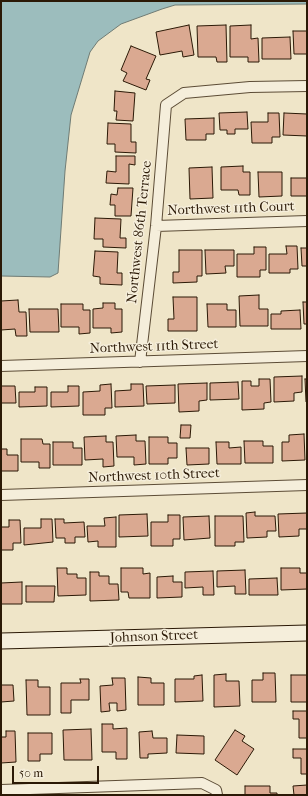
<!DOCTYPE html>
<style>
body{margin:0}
#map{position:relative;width:308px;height:796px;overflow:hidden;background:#efe5c8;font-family:"IM FELL French Canon",serif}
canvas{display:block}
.frame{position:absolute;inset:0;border:2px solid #2b1906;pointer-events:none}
.scale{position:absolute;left:12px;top:766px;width:87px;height:18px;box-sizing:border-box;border:2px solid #2b1906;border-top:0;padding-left:5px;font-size:12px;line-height:14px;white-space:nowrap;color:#2b1906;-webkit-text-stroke:3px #f5eedb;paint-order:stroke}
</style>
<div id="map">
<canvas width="308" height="796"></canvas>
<div class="frame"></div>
<div class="scale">50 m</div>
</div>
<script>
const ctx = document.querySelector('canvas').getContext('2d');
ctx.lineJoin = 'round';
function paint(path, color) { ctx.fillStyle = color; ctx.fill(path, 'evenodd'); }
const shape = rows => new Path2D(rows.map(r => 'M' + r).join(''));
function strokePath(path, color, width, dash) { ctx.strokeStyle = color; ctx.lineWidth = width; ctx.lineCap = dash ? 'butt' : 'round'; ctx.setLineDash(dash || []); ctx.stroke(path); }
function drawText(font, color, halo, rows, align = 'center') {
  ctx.font = font + ' "IM FELL French Canon",serif'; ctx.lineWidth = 3; ctx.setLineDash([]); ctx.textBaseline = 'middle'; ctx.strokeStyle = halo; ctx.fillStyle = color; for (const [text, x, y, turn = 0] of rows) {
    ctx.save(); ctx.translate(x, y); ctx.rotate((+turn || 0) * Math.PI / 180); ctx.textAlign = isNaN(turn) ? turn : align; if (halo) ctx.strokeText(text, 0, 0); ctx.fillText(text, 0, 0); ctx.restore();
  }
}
const water = shape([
 [1,1,307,1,307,4,175,5,162,9,121,24,98,41,90,52,71,115,65,171,58,273,50,277,1,276,1,1]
]);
paint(water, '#9cbdbd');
strokePath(water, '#6f7b74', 1);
const building = shape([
 [189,25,194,55,183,57,182,51,160,55,156,32,189,25],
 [226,25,227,62,217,62,216,57,198,57,197,26,226,25],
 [251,25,251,39,258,38,259,62,248,62,248,57,230,57,230,26,251,25],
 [293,31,307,31,307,54,294,54,293,31],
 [290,37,291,59,262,59,262,38,290,37],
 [131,46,156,56,146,79,150,80,146,90,123,81,127,73,121,70,131,46],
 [115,91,135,93,133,121,116,120,117,111,114,111,115,91],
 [247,112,248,129,235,129,235,134,227,134,227,130,220,130,219,113,247,112],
 [268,113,279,113,280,137,272,137,272,143,252,143,251,122,268,122,268,113],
 [284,113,307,114,307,136,283,135,284,113],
 [214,118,214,134,206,134,206,140,186,140,185,119,214,118],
 [108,123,131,124,131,142,136,142,136,153,115,152,115,144,107,144,108,123],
 [116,156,135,156,135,165,129,164,129,184,106,183,107,171,116,172,116,156],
 [243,166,243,172,250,172,250,195,239,195,238,190,221,190,221,167,243,166],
 [212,167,213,198,190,199,189,168,212,167],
 [258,172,282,172,282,196,259,197,258,172],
 [291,178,307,178,307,196,291,196,291,178],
 [118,188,133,188,131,216,115,216,115,205,110,205,111,194,117,195,118,188],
 [95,218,121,219,120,238,126,238,126,248,103,247,103,239,94,239,95,218],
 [286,246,297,246,298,269,290,269,290,273,269,273,269,254,287,254,286,246],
 [254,247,266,247,266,270,260,270,260,277,237,277,237,254,254,254,254,247],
 [301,248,307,248,307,266,302,266,301,248],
 [179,250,202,250,202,276,197,276,197,282,173,283,173,272,179,272,179,250],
 [205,250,234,250,234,266,225,266,226,273,206,274,205,250],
 [95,251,118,252,117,273,122,273,122,285,100,284,100,277,93,276,95,251],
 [259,295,259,309,268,309,268,326,240,326,239,296,259,295],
 [173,297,197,297,197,331,168,331,168,319,174,319,173,297],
 [18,300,19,312,26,312,27,336,16,336,15,329,1,330,1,301,18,300],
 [303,302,307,302,307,324,304,324,303,302],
 [103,303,115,303,115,309,122,309,122,332,111,333,111,328,93,328,93,309,103,308,103,303],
 [61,304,83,304,83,310,90,310,90,333,79,334,79,327,61,327,61,304],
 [207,304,227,304,227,310,236,310,236,327,208,327,207,304],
 [29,309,58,309,59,332,30,332,29,309],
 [300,310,301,329,271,329,271,314,281,314,281,311,300,310],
 [302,376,302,392,294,393,294,401,274,402,274,377,302,376],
 [259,379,270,379,271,402,264,403,264,409,242,410,242,381,251,381,251,386,259,386,259,379],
 [305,379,307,379,307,402,306,402,305,379],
 [238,382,239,399,210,400,210,383,238,382],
 [207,383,207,400,199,401,199,411,179,412,178,384,207,383],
 [111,384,112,408,105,408,105,415,83,415,83,392,100,391,100,385,111,384],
 [131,384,143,384,144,406,115,407,115,391,131,390,131,384],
 [175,385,175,403,147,404,146,386,175,385],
 [1,386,15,386,16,403,1,403,1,386],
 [68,386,79,386,79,406,51,407,51,392,68,392,68,386],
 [35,387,47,387,47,406,19,407,19,392,35,392,35,387],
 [181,425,191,425,190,438,180,438,181,425],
 [304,434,305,460,282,461,282,442,289,442,289,435,304,434],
 [136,435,136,441,145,441,146,464,134,465,134,457,117,457,116,436,136,435],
 [106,436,106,442,113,442,114,466,103,467,103,459,85,460,84,437,106,436],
 [149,437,168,437,168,443,177,443,177,458,168,458,168,464,149,464,149,437],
 [21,439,42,439,43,444,50,444,50,468,39,468,39,462,21,462,21,439],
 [244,441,263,441,263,446,273,446,273,463,245,463,244,441],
 [53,442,73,442,73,448,82,448,82,465,53,465,53,442],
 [216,442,229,442,229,448,241,447,241,464,217,464,216,442],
 [186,448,209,448,209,464,187,465,186,448],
 [1,449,7,449,7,455,18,455,18,471,1,471,1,449],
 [255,512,255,516,275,516,276,531,267,531,267,537,247,538,246,513,255,512],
 [307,513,307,529,299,529,299,536,279,537,278,514,307,513],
 [147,514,148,536,119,537,119,515,147,514],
 [168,515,180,515,180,539,173,539,173,546,151,546,151,522,168,522,168,515],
 [209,516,210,538,184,540,183,517,209,516],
 [215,516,243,516,244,542,235,542,235,546,215,546,215,516],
 [116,517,116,547,98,547,98,541,88,542,87,526,105,526,104,518,116,517],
 [41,519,52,519,53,542,24,545,24,528,41,528,41,519],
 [55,519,64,519,64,523,84,522,85,537,75,537,75,543,65,543,65,538,56,538,55,519],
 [9,520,20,520,21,543,13,543,13,550,1,550,1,527,9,527,9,520],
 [57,568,67,568,67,574,77,574,77,578,86,578,86,595,58,596,57,568],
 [121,568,143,568,143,574,150,573,150,598,129,598,128,592,121,592,121,568],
 [281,568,300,568,300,573,307,573,307,589,281,590,281,568],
 [245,570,246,594,235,594,235,586,217,587,217,571,245,570],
 [213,571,214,595,203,595,203,587,185,588,185,572,213,571],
 [90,572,99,572,99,576,109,576,109,584,118,584,119,600,90,601,90,572],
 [173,576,173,582,182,582,182,597,157,598,157,577,173,576],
 [277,578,278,595,249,595,249,579,277,578],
 [22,582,22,604,1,604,1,583,22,582],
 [26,586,55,586,54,602,26,602,26,586],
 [263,673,275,673,276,702,252,702,252,680,263,680,263,673],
 [226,674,226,681,239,681,240,706,214,707,214,675,226,674],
 [202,675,203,701,175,702,175,679,194,679,194,676,202,675],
 [291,675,307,675,307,702,291,702,291,675],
 [138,677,151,678,151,683,164,683,164,705,138,705,138,677],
 [112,678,125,678,126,710,117,711,117,703,109,703,110,711,101,712,100,686,113,685,112,678],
 [80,679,89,679,89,700,71,700,71,713,61,713,61,683,81,683,80,679],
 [26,680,38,680,38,687,50,687,50,715,27,715,26,680],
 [1,685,13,685,14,701,1,702,1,685],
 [293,711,307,711,307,738,299,738,299,719,293,719,293,711],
 [102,724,113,724,113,729,127,728,127,759,116,759,116,752,102,752,102,724],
 [91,729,92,760,64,760,63,730,91,729],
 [235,730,245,736,242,741,254,749,237,775,215,760,235,730],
 [6,731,15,731,16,762,1,763,1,737,6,737,6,731],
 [152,731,153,738,167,738,167,753,148,754,148,758,140,758,139,732,152,731],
 [28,733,52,733,52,754,40,754,40,761,28,761,28,733],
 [177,735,204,736,204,754,176,753,177,735],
 [293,749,307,749,307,774,301,774,301,758,293,758,293,749],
 [307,785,307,795,294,795,293,786,307,785],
 [245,786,270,786,270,793,277,793,277,795,245,795,245,786]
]);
paint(building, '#daa991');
strokePath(building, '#2b1906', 1);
const street = shape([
 [156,226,307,221],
 [140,362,156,226,166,105,184,93,250,87,307,86],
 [1,366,307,356],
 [1,495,307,485],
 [1,790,202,783,216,790,217,795]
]);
const secondary = shape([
 [1,641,307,633]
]);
strokePath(street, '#5c4c36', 12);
strokePath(secondary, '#2b1906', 17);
strokePath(street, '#f5eedb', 10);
strokePath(secondary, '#f5eedb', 15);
drawText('14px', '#2b1906', '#f5eedb', [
 ["Northwest 11th Court",231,209,-2],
 ["Northwest 86th Terrace",140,232,-84],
 ["Northwest 11th Street",154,347,-2],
 ["Northwest 10th Street",154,476,-2],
 ["Johnson Street",154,637,-2]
]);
</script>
